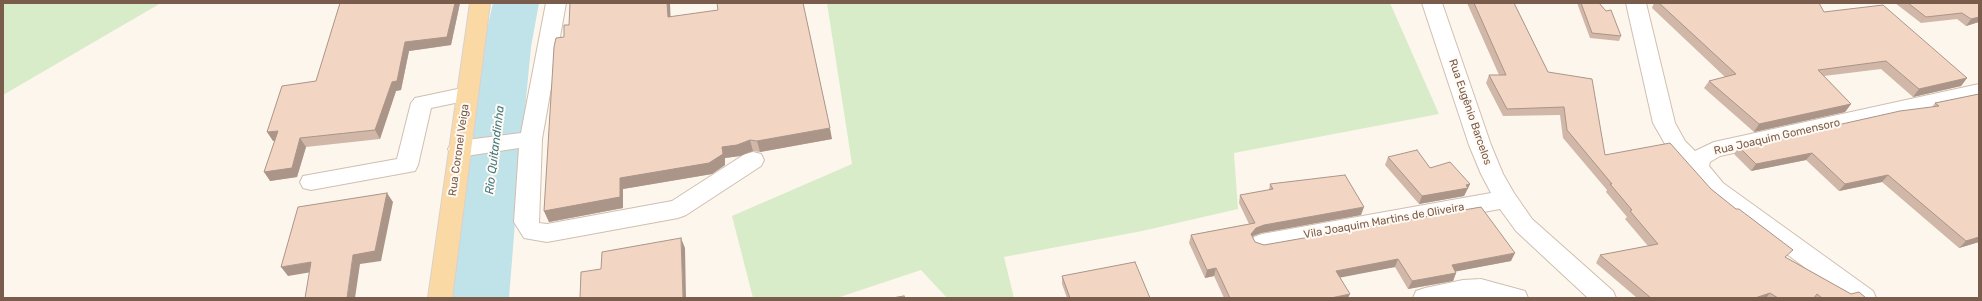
<!DOCTYPE html>
<meta charset="utf-8">
<style>
body{margin:0}
#map{position:relative;width:1982px;height:301px;overflow:hidden;background:#fdf6ec;font-family:Rubik,sans-serif}
canvas{display:block}
.frame{position:absolute;inset:0;border:4px solid #7a5c4d;pointer-events:none}
</style>
<div id="map">
<canvas width="1982" height="301"></canvas>
<div class="frame"></div>
</div>
<script>
const ctx = document.querySelector('canvas').getContext('2d');
ctx.lineJoin = 'round';
function paint(path, color) { ctx.fillStyle = color; ctx.fill(path, 'evenodd'); }
const shape = rows => new Path2D(rows.map(r => 'M' + r).join(''));
function strokePath(path, color, width, dash) { ctx.strokeStyle = color; ctx.lineWidth = width; ctx.lineCap = dash ? 'butt' : 'round'; ctx.setLineDash(dash || []); ctx.stroke(path); }
function drawText(font, color, halo, rows, align = 'center') {
  ctx.font = font + ' Rubik,sans-serif'; ctx.lineWidth = 4; ctx.setLineDash([]); ctx.textBaseline = 'middle'; ctx.strokeStyle = halo; ctx.fillStyle = color; for (const [text, x, y, turn = 0] of rows) {
    ctx.save(); ctx.translate(x, y); ctx.rotate((+turn || 0) * Math.PI / 180); ctx.textAlign = isNaN(turn) ? turn : align; if (halo) ctx.strokeText(text, 0, 0); ctx.fillText(text, 0, 0); ctx.restore();
  }
}
paint(shape([
 [3,3,161,3,3,95],
 [827,3,1390,3,1439,114,1234,153,1238,209,1142,231,1004,257,1014,298,947,298,921,270,837,298,753,298,732,216,852,164]
]), '#d8ecc9');
paint(shape([
 [493,3,539,3,531,47,519,172,509,298,451,298,465,172,483,47,493,3]
]), '#bfe3e8');
const minor = shape([
 [546,3,566,3,542,139,539,223,547,224,672,201,745,154,753,152,761,154,764,160,761,166,686,215,678,218,547,242,524,238,514,222,519,148,459,157,451,154,448,149,451,144,459,141,521,133,546,3],
 [1422,3,1442,3,1491,145,1503,174,1514,193,1532,219,1613,291,1616,298,1588,298,1516,231,1500,209,1262,252,1254,249,1250,243,1254,237,1262,234,1491,193,1481,174,1469,145,1422,3],
 [1626,3,1646,3,1675,123,1685,141,1695,151,1714,142,1979,84,1979,98,1720,156,1710,162,1709,166,1723,183,1873,291,1876,298,1846,298,1707,195,1669,151,1653,123,1626,3],
 [467,87,474,89,477,94,474,99,431,108,418,165,415,171,311,190,303,188,300,182,303,176,397,159,411,103,415,98,467,87],
 [1481,279,1525,291,1528,298,1413,298,1416,291,1425,288,1463,280,1481,279]
]);
const major = shape([
 [470,3,490,3,452,298,428,298,470,3]
]);
strokePath(minor, '#d1beb0', 2);
strokePath(major, '#dad1cd', 2);
paint(minor, '#fff');
paint(major, '#fbd9a5');
paint(shape([
 [345,3,460,3,451,45,409,51,401,90,396,91,380,139,306,147,297,177,270,181,275,140,273,141,316,81],
 [670,3,670,17,832,139,760,152,753,151,740,156,725,158,725,165,712,174,623,189,623,208,549,222,544,211,564,37,569,25],
 [1467,3,1514,3,1548,72,1605,155,1711,189,1787,258,1851,294,1866,298,1637,298,1596,263,1600,255,1648,246,1625,219,1627,217,1606,192,1607,190,1563,138,1560,115,1503,116,1486,83,1489,75,1499,75],
 [1577,3,1599,3,1621,36,1619,41,1590,38],
 [1654,3,1819,3,1824,12,1967,78,1961,86,1913,97,1881,69,1824,76,1851,104,1845,112,1754,132,1704,88,1709,81,1725,77,1652,8],
 [1895,3,1979,3,1979,22,1966,26,1957,19,1921,23],
 [1979,94,1979,242,1959,248,1882,182,1839,191,1806,160,1751,171,1734,154,1739,147,1932,107,1935,103],
 [1388,157,1430,168,1470,184,1464,196,1419,204,1385,165],
 [1270,184,1361,215,1261,233,1253,236,1252,237,1255,242,1264,245,1511,261,1456,271,1456,273,1453,281,1408,289,1395,267,1340,277,1348,298,1224,298,1214,276,1205,278,1189,243,1191,235,1249,224,1239,203,1240,195,1269,190],
 [1062,276,1150,298,1067,298,1062,284]
]), '#d1b7a8');
paint(shape([
 [455,3,460,3,451,45,409,51,401,90,396,91,380,139,375,130,405,42],
 [667,3,670,3,671,28,668,17],
 [1979,17,1979,22,1966,26,1971,19],
 [1967,78,1961,86,1913,97,1919,89],
 [1851,104,1845,112,1754,132,1759,124],
 [830,128,832,139,760,152,757,141],
 [278,131,284,139,273,141,267,132],
 [300,138,306,147,297,177,270,181,264,172],
 [750,140,753,151,740,156,725,158,725,165,712,174,623,189,623,208,549,222,544,211,620,178,722,147],
 [1812,153,1806,160,1751,171,1756,164],
 [1888,175,1882,182,1839,191,1845,184],
 [1470,184,1464,196,1419,204,1422,196],
 [387,193,393,202,381,261,360,264,355,298,347,298,353,255],
 [1364,207,1361,215,1261,233,1253,236,1249,242,1251,234,1256,228,1264,225],
 [1979,237,1979,242,1959,248,1966,241],
 [681,238,685,248,686,298,683,298],
 [1515,253,1511,261,1448,273,1452,265],
 [1398,259,1395,267,1333,279,1336,271],
 [311,262,318,271,288,276,281,267],
 [1216,268,1214,276,1205,278,1207,270],
 [1456,273,1453,281,1408,289,1412,281],
 [1770,293,1766,298,1755,298],
 [1350,294,1348,298,1331,298]
]), '#aa9588');
const building = shape([
 [340,3,455,3,447,37,405,42,397,81,392,82,375,130,300,138,292,168,264,172,278,131,267,132,282,86,316,81,340,3],
 [570,3,667,3,668,17,718,10,717,3,803,3,830,128,757,141,750,140,737,145,722,147,723,154,709,163,620,178,620,197,544,211,554,47,556,38,564,37,564,25,569,25,570,3],
 [1474,3,1514,3,1548,72,1592,79,1605,155,1670,143,1711,189,1736,209,1739,209,1793,250,1785,257,1851,294,1859,292,1866,298,1822,298,1817,294,1814,298,1778,298,1770,293,1755,298,1651,298,1600,255,1658,244,1630,211,1632,210,1610,184,1612,184,1567,130,1564,107,1507,109,1489,75,1506,75,1474,3],
 [1581,3,1599,3,1606,11,1611,10,1621,36,1592,33,1581,3],
 [1659,3,1819,3,1824,12,1883,5,1967,78,1919,89,1886,61,1818,70,1851,104,1759,124,1709,81,1736,74,1659,3],
 [1908,3,1979,3,1979,17,1971,19,1962,13,1926,17,1908,3],
 [1979,94,1979,237,1966,241,1888,175,1845,184,1812,153,1756,164,1739,147,1900,111,1939,106,1935,103,1979,94],
 [1417,150,1430,168,1450,162,1470,184,1466,185,1468,188,1422,196,1388,157,1417,150],
 [1345,175,1364,207,1264,225,1256,228,1251,234,1255,242,1264,245,1481,207,1515,253,1452,265,1456,273,1412,281,1398,259,1336,271,1350,294,1331,298,1230,298,1216,268,1207,270,1191,235,1255,223,1240,195,1273,189,1270,184,1345,175],
 [387,193,375,251,353,255,347,298,305,298,311,262,281,267,298,207,387,193],
 [681,238,683,298,580,298,581,272,601,269,602,252,681,238],
 [1135,262,1150,298,1070,298,1062,276,1135,262],
 [904,296,905,298,892,298,904,296]
]);
paint(building, '#f3d5c3');
strokePath(building, '#aa9588', 1);
drawText('11px', '#7a5c4d', '#fffaf3', [
 ["Rua Eugênio Barcelos",1470,112,71],
 ["Rua Joaquim Gomensoro",1777,137,-13],
 ["Rua Coronel Veiga",459,150,-82],
 ["Vila Joaquim Martins de Oliveira",1384,221,-10]
]);
drawText('italic 12px', '#437c86', '#fffaf3', [
 ["Rio Quitandinha",495,150,-83]
]);
</script>
